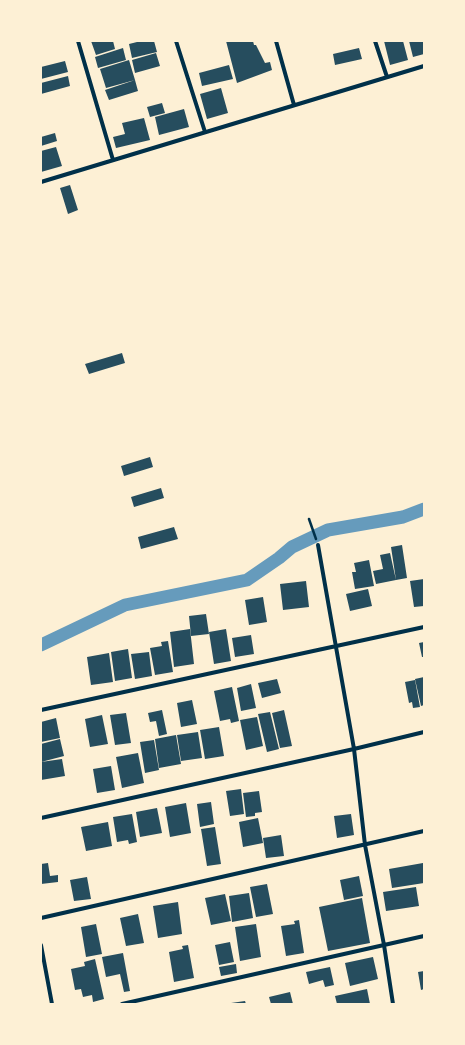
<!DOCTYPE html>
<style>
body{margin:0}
#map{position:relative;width:465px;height:1045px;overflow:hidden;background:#fdf0d5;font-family:"DM Sans",sans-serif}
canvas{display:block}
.frame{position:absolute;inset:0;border:42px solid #fdf0d5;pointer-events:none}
</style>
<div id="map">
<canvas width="465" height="1045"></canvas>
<div class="frame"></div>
</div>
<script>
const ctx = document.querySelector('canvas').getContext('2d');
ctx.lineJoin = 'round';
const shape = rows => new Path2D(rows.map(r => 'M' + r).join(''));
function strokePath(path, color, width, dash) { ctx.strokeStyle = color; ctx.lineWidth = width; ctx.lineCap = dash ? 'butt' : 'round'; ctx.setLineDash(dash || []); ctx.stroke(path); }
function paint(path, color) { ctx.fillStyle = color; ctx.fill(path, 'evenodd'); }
strokePath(shape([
 [41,645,125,605,247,580,279,558,292,547,328,530,403,517,424,509]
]), '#669bbc', 13);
paint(shape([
 [91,41,113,41,115,49,96,55],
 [141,41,154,41,157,52,132,58,129,44],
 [226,41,253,41,254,45,256,45,265,63,270,62,272,70,237,83],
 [384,41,403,41,408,60,390,65],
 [409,41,423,41,424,54,413,57],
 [123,48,126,60,98,68,95,57],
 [359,48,362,59,335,65,333,54],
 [156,53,160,66,135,73,132,60],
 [129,60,135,80,106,88,100,69],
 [65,61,68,72,41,79,41,67],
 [229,65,233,79,202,86,199,73],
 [68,76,70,86,41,94,41,83],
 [135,80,138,91,109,100,105,90],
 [221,88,228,113,207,119,200,94],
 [162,103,165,113,150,117,147,107],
 [184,109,189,127,159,135,155,117],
 [144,118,150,140,116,148,113,137,125,134,122,123],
 [55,133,57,141,41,146,41,137],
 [56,147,62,166,41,172,41,151],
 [70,185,78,210,68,214,60,188],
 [122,353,125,363,89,374,85,364],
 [150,457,153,467,124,476,121,466],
 [161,488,164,498,134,507,131,497],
 [174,527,178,539,141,549,138,537],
 [402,545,407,578,396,580,391,547],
 [390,553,396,580,376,584,373,571,383,569,380,555],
 [369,560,374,586,355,589,352,572,356,572,354,563],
 [424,579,424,606,414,607,410,581],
 [306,581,309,607,283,610,280,584],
 [368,589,372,606,350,611,346,594],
 [263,597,267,622,249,625,245,600],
 [206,614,209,634,191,636,189,616],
 [190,629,194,664,174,667,170,632],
 [226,629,231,661,214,664,209,632],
 [251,635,254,654,235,657,232,638],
 [168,641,173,672,155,675,150,648,162,646,161,642],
 [424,642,424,657,422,657,419,643],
 [128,649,132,678,115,681,111,652],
 [149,652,152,676,135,679,131,654],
 [109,653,113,682,91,685,87,657],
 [424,677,424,705,421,706,415,679],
 [277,679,281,693,262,698,258,683],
 [415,680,420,707,413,708,412,702,409,703,405,682],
 [251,684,256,708,241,711,237,688],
 [232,687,239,721,231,723,230,719,220,721,214,691],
 [192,700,197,724,181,727,177,703],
 [162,710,167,734,159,736,156,721,150,722,148,713],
 [284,710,292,746,280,748,272,713],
 [270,712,279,749,267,752,258,714],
 [126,713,131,743,115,745,110,715],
 [102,715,108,744,90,747,85,719],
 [257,717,263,746,246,750,240,720],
 [56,718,60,738,41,742,41,722],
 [219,727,224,756,205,759,200,730],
 [198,732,202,758,181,761,177,735],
 [176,735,181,764,159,768,155,739],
 [60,739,64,756,41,762,41,744],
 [154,740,159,770,145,773,140,742],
 [138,753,144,783,122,788,116,757],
 [62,759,65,776,41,780,41,762],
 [111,766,115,790,97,793,93,769],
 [241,789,244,814,230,816,226,791],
 [259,791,262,812,255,813,255,816,246,817,243,793],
 [211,802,214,824,200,827,197,804],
 [186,803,191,833,170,837,165,807],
 [157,808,162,833,140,837,136,812],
 [132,814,137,842,129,844,128,840,117,842,113,817],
 [351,814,354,835,337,838,334,816],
 [258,818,263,843,243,847,239,822],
 [108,822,112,846,86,851,81,827],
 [215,827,221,864,207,866,201,829],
 [281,835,284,856,266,858,263,838],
 [48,863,50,876,58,875,58,882,41,884,41,864],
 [423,863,424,883,392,888,389,869],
 [359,876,363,896,344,900,340,880],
 [87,877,91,899,74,901,70,880],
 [267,884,273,914,256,917,250,887],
 [416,887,419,906,386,911,383,892],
 [249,893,253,918,232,922,229,896],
 [225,894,231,921,211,925,205,898],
 [362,898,370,943,328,951,319,907],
 [178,902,182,934,158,938,153,906],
 [138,914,144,943,126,946,120,918],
 [299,920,304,953,286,956,281,926,295,924,294,921],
 [96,924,102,954,86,957,81,927],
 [256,924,261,957,240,961,235,927],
 [230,942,234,962,219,965,215,945],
 [188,945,194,978,174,982,169,952,183,949,182,946],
 [123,953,130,991,124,992,120,974,106,977,102,957],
 [373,957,378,979,350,986,345,963],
 [95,959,104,999,93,1002,92,995,83,997,81,989,75,990,71,969,85,966,84,962],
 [236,964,237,973,221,976,219,967],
 [330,967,334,985,325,987,323,980,309,984,306,972],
 [424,971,424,989,421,990,418,972],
 [367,989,370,1004,337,1004,335,996],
 [290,992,293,1004,271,1004,269,997],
 [245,1001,246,1004,231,1004,231,1003]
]), '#264d5e');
strokePath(shape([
 [309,519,316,539]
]), '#003049', 2.5);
strokePath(shape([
 [78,41,113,160],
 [176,41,205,132],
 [276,41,294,105],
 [375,41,387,77],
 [41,182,424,66],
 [318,545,354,749,365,845,384,945,393,1004],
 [41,710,424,627],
 [41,818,354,749,424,732],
 [41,918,424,831],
 [41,945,52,1004],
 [122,1004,424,936]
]), '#003049', 4);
</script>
